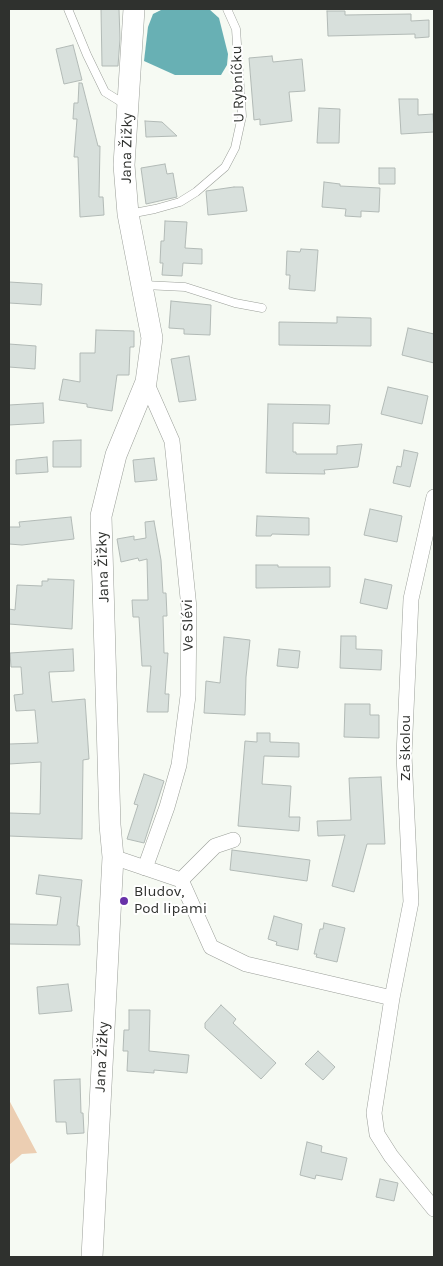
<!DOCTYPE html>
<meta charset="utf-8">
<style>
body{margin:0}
#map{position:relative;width:443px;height:1266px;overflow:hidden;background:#f6faf3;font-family:Karla,sans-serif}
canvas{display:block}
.frame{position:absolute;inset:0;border:10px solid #2f312e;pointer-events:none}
</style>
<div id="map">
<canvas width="443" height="1266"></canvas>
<div class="frame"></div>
</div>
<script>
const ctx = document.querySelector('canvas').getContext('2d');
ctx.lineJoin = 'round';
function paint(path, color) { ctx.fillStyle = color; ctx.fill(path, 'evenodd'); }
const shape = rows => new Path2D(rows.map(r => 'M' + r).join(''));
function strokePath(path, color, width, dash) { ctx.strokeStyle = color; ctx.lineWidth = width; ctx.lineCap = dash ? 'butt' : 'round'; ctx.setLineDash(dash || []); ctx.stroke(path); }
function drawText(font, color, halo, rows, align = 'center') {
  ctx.font = font + ' Karla,sans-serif'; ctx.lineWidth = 4; ctx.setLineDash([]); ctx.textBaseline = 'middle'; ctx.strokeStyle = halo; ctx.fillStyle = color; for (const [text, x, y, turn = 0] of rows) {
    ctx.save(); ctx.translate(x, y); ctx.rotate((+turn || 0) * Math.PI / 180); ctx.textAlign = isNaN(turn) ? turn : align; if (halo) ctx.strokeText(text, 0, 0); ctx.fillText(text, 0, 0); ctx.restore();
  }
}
paint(shape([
 [9,1100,37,1153,22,1154,9,1165]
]), '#ecceb2');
paint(shape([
 [163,9,209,9,219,18,228,54,227,65,221,75,175,75,144,61,148,27,153,14]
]), '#68b0b4');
const building = shape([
 [101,9,119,9,120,39,118,66,102,66,101,9],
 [327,11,345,11,345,15,411,14,411,21,429,20,429,37,415,38,415,34,328,36,327,11],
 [73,45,82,80,64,84,56,49,73,45],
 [272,56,273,62,302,59,305,91,289,92,292,121,260,125,260,119,254,120,249,58,272,56],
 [79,83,82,83,98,146,100,146,99,197,103,197,104,215,80,217,78,157,74,157,77,119,73,119,74,103,78,103,79,83],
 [399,99,418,99,418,115,433,114,434,132,401,134,399,99],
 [319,108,340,109,339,143,317,143,319,108],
 [145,121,162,122,177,136,146,137,145,121],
 [165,164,167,174,173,173,177,197,146,204,141,168,165,164],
 [379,168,395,168,395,184,379,184,379,168],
 [324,182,340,184,340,186,380,188,379,212,361,211,361,217,345,216,346,209,322,207,324,182],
 [234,187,243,187,247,211,208,215,206,191,234,187],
 [165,221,187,222,185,248,202,249,202,264,183,263,182,276,162,275,163,263,160,263,161,241,164,241,165,221],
 [301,249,318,250,315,291,289,289,290,275,286,275,287,251,300,252,301,249],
 [9,282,42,284,41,305,9,303,9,282],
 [171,301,211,305,210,335,184,334,184,329,169,328,171,301],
 [337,317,371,318,371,346,279,345,279,322,337,323,337,317],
 [408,328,434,334,434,363,402,355,408,328],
 [96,330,134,331,134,347,130,347,129,375,117,375,112,411,87,407,87,404,59,400,63,379,80,382,80,353,95,353,96,330],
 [9,344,36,346,35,369,9,367,9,344],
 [189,356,196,400,179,402,171,359,189,356],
 [388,387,428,396,422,424,381,414,388,387],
 [43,403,44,423,9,425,9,405,43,403],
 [268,404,330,405,329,424,293,423,293,452,296,452,296,454,337,454,337,446,362,444,358,467,324,470,325,474,266,473,268,404],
 [81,440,81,467,53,467,53,441,81,440],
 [404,450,418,453,410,487,393,483,397,466,401,467,404,450],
 [47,457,48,472,16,474,16,460,47,457],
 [154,458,157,480,135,482,133,460,154,458],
 [370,509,402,516,397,542,364,535,370,509],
 [257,516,309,518,309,535,272,534,271,536,256,536,257,516],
 [71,517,74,539,22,545,9,544,9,527,20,527,19,522,71,517],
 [154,521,161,560,163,593,166,593,167,616,163,616,164,653,168,653,165,694,169,694,168,712,147,712,151,666,142,666,139,617,133,617,132,600,148,600,147,559,139,561,138,558,121,562,117,539,134,536,134,540,146,538,145,522,154,521],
 [256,565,278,565,278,567,330,567,330,587,256,588,256,565],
 [48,579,74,580,72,629,9,624,9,609,15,610,17,585,42,586,42,581,48,581,48,579],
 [365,579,392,585,387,609,360,603,365,579],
 [341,636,356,636,356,649,382,650,381,670,340,668,341,636],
 [224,637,250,640,246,677,245,715,204,713,206,681,220,683,224,637],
 [73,649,74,671,49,672,52,702,85,699,89,759,83,760,82,839,9,836,9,813,40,814,41,762,9,764,9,744,38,743,35,710,16,711,14,695,23,694,21,667,11,667,10,653,73,649],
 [279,649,300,651,298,668,277,666,279,649],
 [345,704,370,704,370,715,379,715,379,738,344,737,345,704],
 [257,733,270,733,270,742,299,743,299,757,264,756,262,784,291,786,289,817,300,817,299,831,238,826,245,741,257,742,257,733],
 [144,774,164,781,144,843,127,839,138,805,134,804,144,774],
 [381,777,385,844,367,844,354,892,332,886,345,835,318,836,317,821,351,820,349,778,381,777],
 [232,850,310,860,307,881,230,870,232,850],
 [39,875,82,880,77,926,79,926,80,945,9,944,9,924,57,925,61,897,36,894,39,875],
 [274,916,302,924,298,950,276,945,277,942,268,939,274,916],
 [324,923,345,928,337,962,316,957,317,954,314,954,320,929,323,929,324,923],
 [68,984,72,1011,39,1014,37,987,68,984],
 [221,1005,236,1019,233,1023,276,1063,261,1079,205,1028,205,1023,221,1005],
 [129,1010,150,1010,149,1051,189,1055,187,1073,154,1070,154,1073,127,1071,128,1051,123,1051,124,1030,129,1030,129,1010],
 [318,1051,335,1067,323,1080,305,1064,318,1051],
 [80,1079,81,1113,83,1113,84,1133,67,1134,66,1122,56,1122,54,1080,80,1079],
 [307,1142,322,1146,321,1152,347,1158,342,1180,316,1175,315,1179,300,1175,307,1142],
 [380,1179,398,1183,394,1201,376,1197,380,1179]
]);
paint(building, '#d8e0dc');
strokePath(building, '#b2bab6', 1);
const lane = shape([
 [68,9,87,55,105,92,126,105],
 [129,214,155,209,180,202,196,192,225,167,235,148,242,116,239,74,236,29,227,9],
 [144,285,185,287,235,303,262,308]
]);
const street = shape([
 [434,497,411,599,404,755,411,902,392,998,374,1113,377,1134,391,1156,434,1209],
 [113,857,181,880],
 [145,868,167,807,179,765,188,696,189,608,172,441,146,382],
 [181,880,211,947,246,964,392,998],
 [181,880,215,846,233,840]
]);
const secondary = shape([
 [92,1257,113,857,110,825,101,516,116,455,146,382,152,338,128,214,124,165,134,9]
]);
strokePath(lane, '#9b9f99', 9);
strokePath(street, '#9b9f99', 16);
strokePath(secondary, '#9b9f99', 22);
strokePath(lane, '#fff', 8);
strokePath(street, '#fff', 15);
strokePath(secondary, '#fff', 21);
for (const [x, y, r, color] of [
 [124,901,5,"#6731a8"]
]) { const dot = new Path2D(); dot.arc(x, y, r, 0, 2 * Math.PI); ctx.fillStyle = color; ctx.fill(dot); strokePath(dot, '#fff', 2); }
drawText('15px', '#2f312e', '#fff', [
 ["U Rybníčku",238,84,-92],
 ["Jana Žižky",127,148,-89],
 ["Jana Žižky",103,567,-92],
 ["Ve Slévi",188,625,-91],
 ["Za školou",406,748,-90],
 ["Jana Žižky",102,1057,-87]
]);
drawText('15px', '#2f312e', '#fff', [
 ["Bludov,",134,892],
 ["Pod lipami",134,909]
], 'left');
</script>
